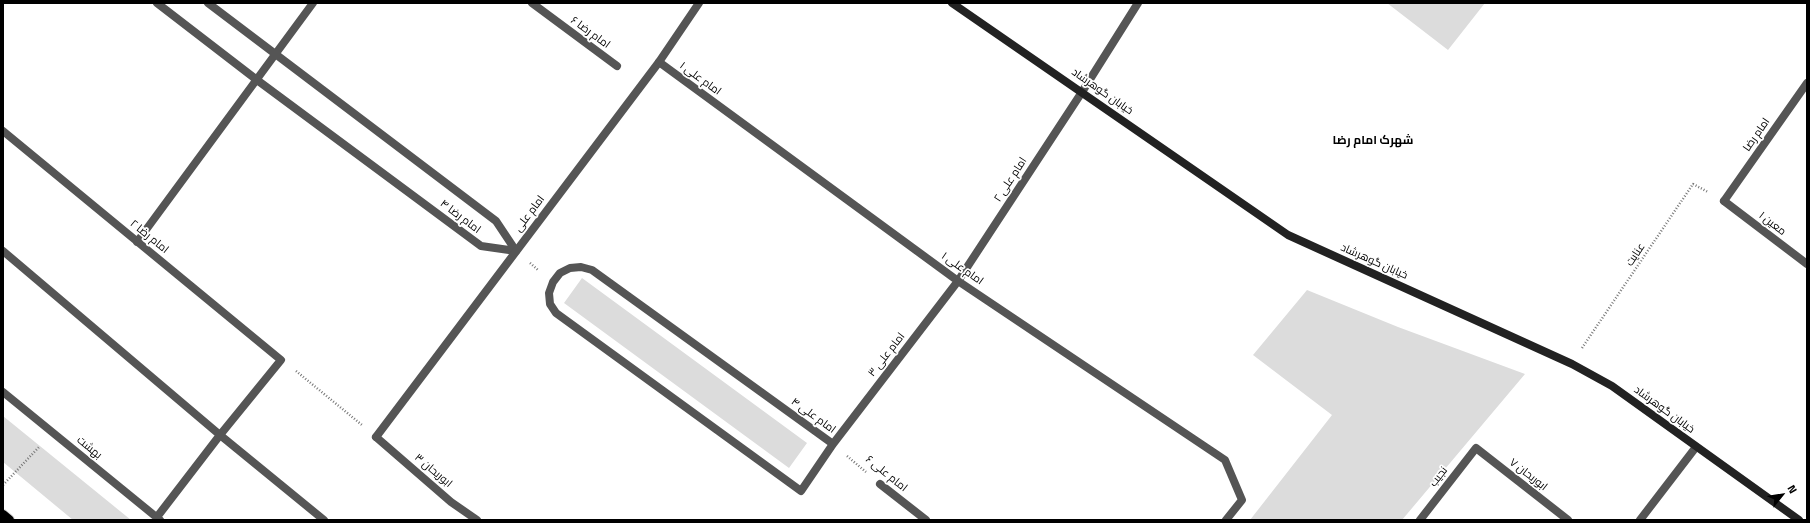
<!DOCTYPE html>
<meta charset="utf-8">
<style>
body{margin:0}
#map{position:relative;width:1810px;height:523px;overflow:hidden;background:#fff;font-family:"Titillium Web",sans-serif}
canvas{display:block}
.frame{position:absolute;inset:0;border:4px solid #000;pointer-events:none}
.north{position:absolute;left:1762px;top:475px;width:40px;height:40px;-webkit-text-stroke:3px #fff;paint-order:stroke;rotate:60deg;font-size:11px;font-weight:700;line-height:16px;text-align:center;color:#000}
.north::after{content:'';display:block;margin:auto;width:14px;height:18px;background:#000;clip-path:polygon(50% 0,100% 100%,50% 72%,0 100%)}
</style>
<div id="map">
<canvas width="1810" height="523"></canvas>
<div class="frame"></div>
<div class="north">N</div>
</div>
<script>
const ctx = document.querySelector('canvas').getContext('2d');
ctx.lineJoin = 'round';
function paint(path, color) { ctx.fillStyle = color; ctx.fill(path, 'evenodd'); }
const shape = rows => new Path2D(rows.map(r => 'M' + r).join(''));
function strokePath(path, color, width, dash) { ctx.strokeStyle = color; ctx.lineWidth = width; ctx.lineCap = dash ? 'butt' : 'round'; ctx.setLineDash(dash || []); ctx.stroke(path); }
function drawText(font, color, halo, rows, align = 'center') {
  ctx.font = font + ' "Titillium Web",Cairo,sans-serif'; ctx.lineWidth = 3.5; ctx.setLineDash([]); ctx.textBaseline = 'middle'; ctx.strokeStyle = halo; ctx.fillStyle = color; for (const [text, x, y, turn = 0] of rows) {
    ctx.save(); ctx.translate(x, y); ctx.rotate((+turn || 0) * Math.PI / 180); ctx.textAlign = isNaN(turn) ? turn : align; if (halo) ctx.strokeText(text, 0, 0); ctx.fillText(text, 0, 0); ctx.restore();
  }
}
paint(shape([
 [1387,3,1485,3,1448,50],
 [582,278,807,443,789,468,564,303],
 [1307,290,1398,327,1525,374,1402,520,1250,520,1332,415,1253,355],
 [3,416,131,520,73,520,3,462]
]), '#dcdcdc');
const primary = shape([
 [3,515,9,520]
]);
strokePath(primary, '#dbdbdb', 12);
strokePath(shape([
 [530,263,538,270],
 [1582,348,1693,184,1708,192],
 [296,371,362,425],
 [847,456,866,472],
 [3,485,40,446]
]), '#777', 2.5, [1, 2]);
strokePath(shape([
 [157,3,257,80,481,246,516,251],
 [208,3,496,221,516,251],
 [532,3,617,66],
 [659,62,958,281,1225,460,1242,500,1226,520],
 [3,131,281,360,220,435,157,517],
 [1724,201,1807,264],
 [137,242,313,3],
 [3,251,220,435,324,520],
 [3,392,160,520],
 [376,437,451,502,477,520],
 [833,444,592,270,581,267,570,268,560,273,553,282,549,293,550,304,556,313,801,491,833,444,958,281,1082,92,1138,3],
 [880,484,926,520],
 [1420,520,1476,448,1568,520],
 [1640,520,1696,447]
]), '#555', 8);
strokePath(shape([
 [1724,201,1807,83],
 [376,437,659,62,699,3]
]), '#555', 8);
strokePath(shape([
 [952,3,1288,235,1572,364,1612,386,1799,520]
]), '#222', 8);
strokePath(primary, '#000', 10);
drawText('11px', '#000', '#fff', [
 ["امام رضا ۶",590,33,36],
 ["امام علی ۱",700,79,36],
 ["خیابان گوهرشاد",1102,92,35],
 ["امام رضا",1757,135,-55],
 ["امام علی ۲",1011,180,-57],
 ["امام علی",530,214,-53],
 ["امام رضا ۴",460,217,37],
 ["معین ۱",1772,224,38],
 ["امام رضا ۲",149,237,39],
 ["عنایت",1636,255,-56],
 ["خیابان گوهرشاد",1374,262,24],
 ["امام علی ۱",962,269,35],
 ["امام علی ۳",887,355,-52],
 ["خیابان گوهرشاد",1664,410,36],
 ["امام علی ۴",813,416,36],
 ["بهشت",89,448,39],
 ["ابوریحان ۳",433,471,40],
 ["امام علی ۶",886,474,39],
 ["ابوریحان ۷",1528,475,38],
 ["نجیب",1439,477,-52]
]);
drawText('bold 12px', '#000', '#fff', [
 ["شهرک امام رضا",1373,141]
]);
</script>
